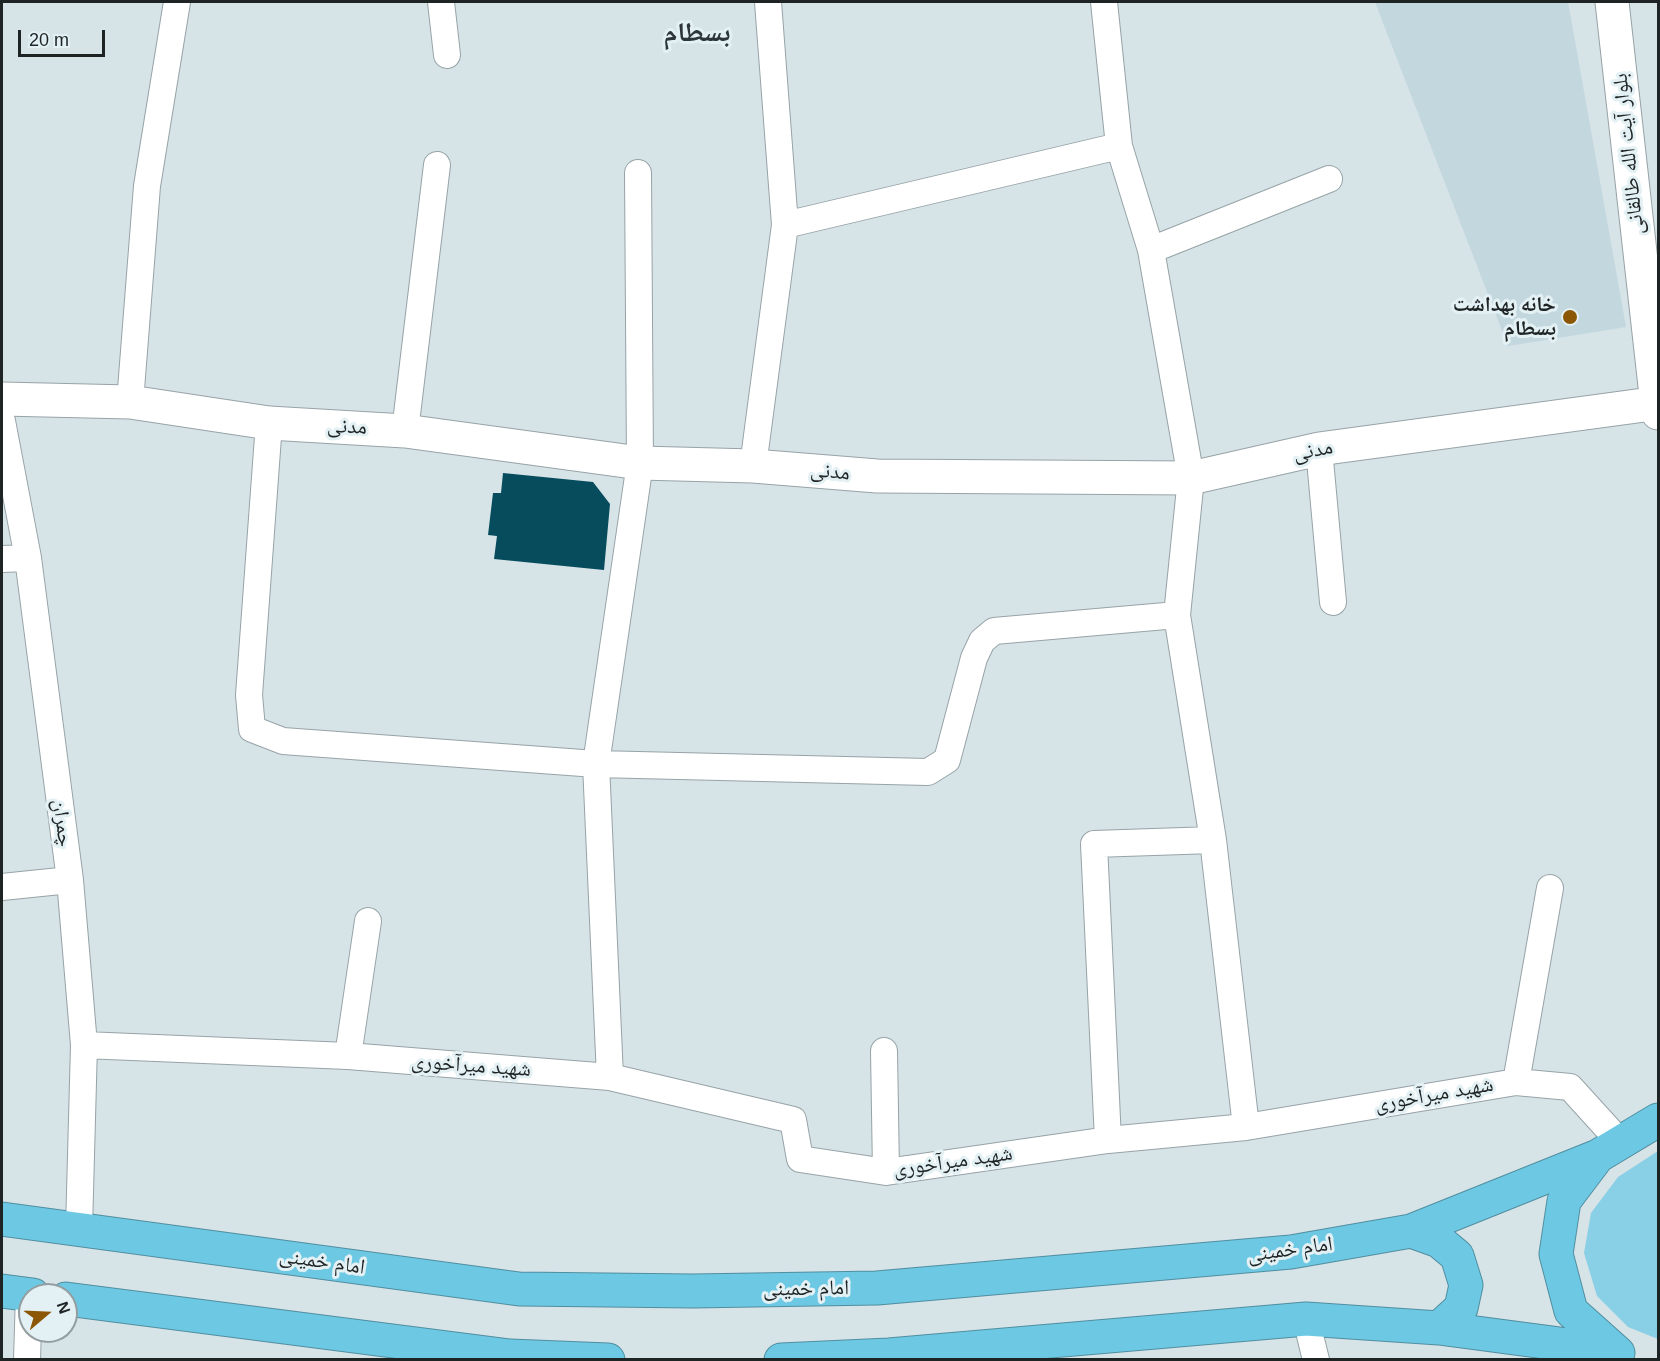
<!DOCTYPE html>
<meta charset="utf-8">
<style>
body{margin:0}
#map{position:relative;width:1660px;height:1361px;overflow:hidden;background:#d6e3e7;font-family:Helvetica,sans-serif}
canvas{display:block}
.frame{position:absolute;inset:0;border:3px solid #1e2324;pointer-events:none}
.north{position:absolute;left:18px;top:1283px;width:60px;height:60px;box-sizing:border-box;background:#e3f0f4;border:2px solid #949ea1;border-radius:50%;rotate:71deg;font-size:16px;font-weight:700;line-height:24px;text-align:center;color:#1e2324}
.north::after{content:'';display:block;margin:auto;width:21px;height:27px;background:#8b5704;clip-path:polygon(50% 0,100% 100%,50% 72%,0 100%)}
.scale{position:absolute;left:18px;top:30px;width:87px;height:27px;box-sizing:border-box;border:3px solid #1e2324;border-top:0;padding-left:8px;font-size:18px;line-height:21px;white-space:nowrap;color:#1e2324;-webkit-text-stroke:4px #e3f0f4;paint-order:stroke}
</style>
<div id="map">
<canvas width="1660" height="1361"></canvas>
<div class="frame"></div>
<div class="north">N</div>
<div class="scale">20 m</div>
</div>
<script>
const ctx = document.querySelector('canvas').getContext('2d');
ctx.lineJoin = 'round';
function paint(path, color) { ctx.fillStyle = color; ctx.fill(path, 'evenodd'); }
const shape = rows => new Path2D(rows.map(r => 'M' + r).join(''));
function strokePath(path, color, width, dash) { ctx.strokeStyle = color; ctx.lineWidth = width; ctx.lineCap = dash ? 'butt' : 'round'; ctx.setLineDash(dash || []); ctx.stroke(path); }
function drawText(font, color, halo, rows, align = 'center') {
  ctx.font = font + ' Helvetica,"Noto Naskh Arabic",sans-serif'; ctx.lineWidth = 6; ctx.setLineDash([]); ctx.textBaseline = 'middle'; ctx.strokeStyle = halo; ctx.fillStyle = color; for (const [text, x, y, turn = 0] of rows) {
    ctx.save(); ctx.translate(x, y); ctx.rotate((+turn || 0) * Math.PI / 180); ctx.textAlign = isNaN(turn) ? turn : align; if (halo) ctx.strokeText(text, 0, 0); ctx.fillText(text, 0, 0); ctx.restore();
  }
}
paint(shape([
 [1375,2,1568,2,1626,327,1508,346]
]), '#c3d7de');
paint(shape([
 [1658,1151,1658,1339,1628,1327,1597,1296,1584,1253,1591,1213,1618,1177]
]), '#89cfe5');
paint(shape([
 [503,473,593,482,610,504,604,570,494,559,497,536,488,535,493,493,501,493]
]), '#064c5d');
const street = shape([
 [441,2,447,55],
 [1104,2,1119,146,1151,250,1191,478,1177,615,1213,840,1246,1127],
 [785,225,1119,146],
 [1151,250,1329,179],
 [130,402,147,186,177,2],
 [2,421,28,558,70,880,84,1045,79,1229],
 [269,423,249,695,252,729,283,741,596,764,928,772,947,760,974,658,982,641,994,631,1177,615],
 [405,431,437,165],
 [1319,449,1333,602],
 [753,466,785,225,768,2],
 [2,559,28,558],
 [2,887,70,880],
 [84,1045,348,1056,610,1077,793,1120,800,1159,886,1172,1108,1140,1246,1127,1516,1082,1550,888],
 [884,1051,886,1172],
 [348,1056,368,921],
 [610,1077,596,764,640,463,638,173],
 [1516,1082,1570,1087,1620,1142],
 [1108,1140,1094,844,1213,840],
 [1306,1319,1316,1360],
 [27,1360,29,1294]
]);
const secondary = shape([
 [1612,2,1658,413],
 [2,399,130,402,269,423,405,431,640,463,753,466,877,476,1191,478,1319,449,1658,403]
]);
const highway = shape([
 [2,1219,519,1289,693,1291,877,1288,1291,1252,1411,1231,1598,1156],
 [1411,1231,1439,1241,1457,1256,1466,1285,1461,1308,1439,1328],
 [2,1291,33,1295],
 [66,1299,510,1356,608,1360],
 [1618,1353,1571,1311,1556,1254,1564,1201,1598,1156,1658,1120],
 [781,1360,889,1355,1306,1319,1439,1328,1613,1351]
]);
strokePath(street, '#97a3a7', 28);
strokePath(secondary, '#97a3a7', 35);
strokePath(highway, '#518ea0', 35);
strokePath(street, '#fff', 26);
strokePath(secondary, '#fff', 33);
strokePath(highway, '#6dc8e3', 33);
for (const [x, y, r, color] of [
 [1570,317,8,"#8b5704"]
]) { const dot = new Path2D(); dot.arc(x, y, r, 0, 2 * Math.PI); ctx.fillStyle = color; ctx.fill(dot); strokePath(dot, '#e3f0f4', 2); }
drawText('21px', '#1e2324', '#e3f0f4', [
 ["بلوار آیت الله طالقانی",1629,154,-96],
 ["مدنی",347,427,3],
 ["مدنی",1313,451,-11],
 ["مدنی",830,472,5],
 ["چمران",62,823,83],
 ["شهید میرآخوری",471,1066,4],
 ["شهید میرآخوری",1434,1095,-10],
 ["شهید میرآخوری",953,1162,-8],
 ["امام خمینی",1290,1250,-8],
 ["امام خمینی",322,1262,8],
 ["امام خمینی",806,1289,-1]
]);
drawText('bold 21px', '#1e2324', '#e3f0f4', [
 ["خانه بهداشت",1556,305],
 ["بسطام",1556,329]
], 'right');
drawText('bold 27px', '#2d373a', '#e3f0f4', [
 ["بسطام",697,34]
]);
</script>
